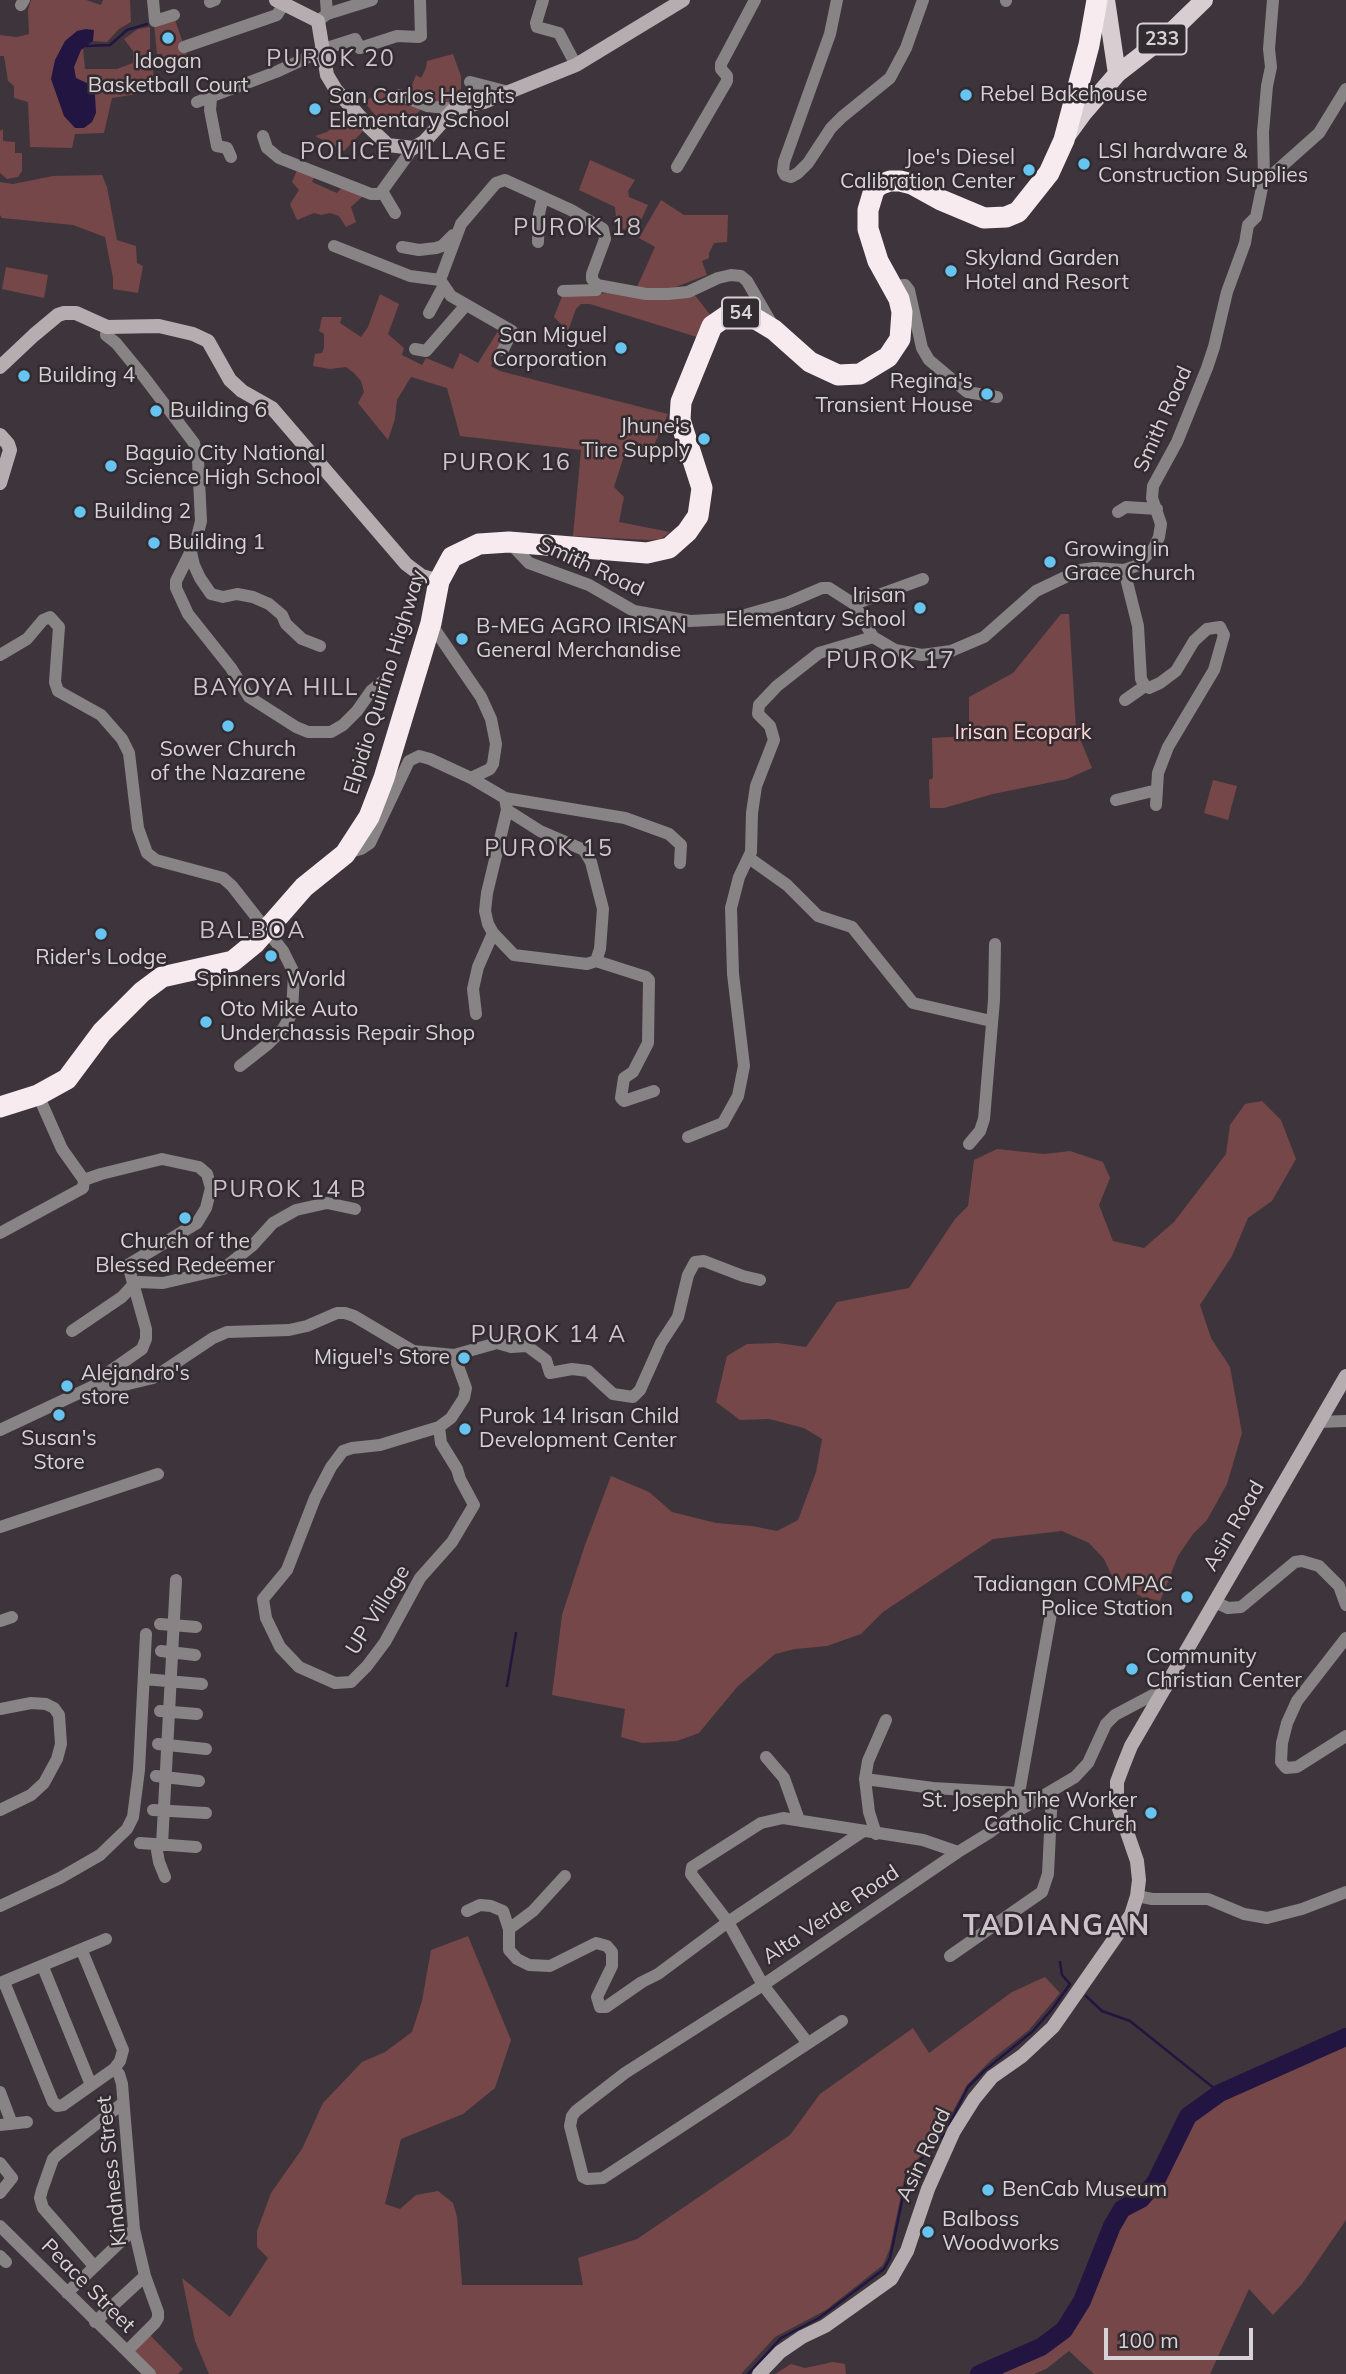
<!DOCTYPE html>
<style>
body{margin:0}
#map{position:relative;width:1346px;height:2374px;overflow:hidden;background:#3d353b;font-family:Mulish,sans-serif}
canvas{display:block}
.scale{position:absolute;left:1104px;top:2328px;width:149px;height:32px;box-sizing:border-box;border:4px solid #d7d2d6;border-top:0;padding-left:9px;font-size:21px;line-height:24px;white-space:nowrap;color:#d7d2d6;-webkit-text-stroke:5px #322b30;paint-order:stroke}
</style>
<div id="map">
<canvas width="1346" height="2374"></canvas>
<div class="scale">100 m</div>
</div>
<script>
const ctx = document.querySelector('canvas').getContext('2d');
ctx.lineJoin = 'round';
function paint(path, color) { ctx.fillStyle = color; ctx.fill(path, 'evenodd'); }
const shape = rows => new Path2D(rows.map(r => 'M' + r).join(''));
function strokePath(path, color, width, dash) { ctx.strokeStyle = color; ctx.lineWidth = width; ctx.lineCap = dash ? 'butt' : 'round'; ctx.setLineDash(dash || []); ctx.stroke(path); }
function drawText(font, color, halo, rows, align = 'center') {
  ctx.font = font + ' Mulish,sans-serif'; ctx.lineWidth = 5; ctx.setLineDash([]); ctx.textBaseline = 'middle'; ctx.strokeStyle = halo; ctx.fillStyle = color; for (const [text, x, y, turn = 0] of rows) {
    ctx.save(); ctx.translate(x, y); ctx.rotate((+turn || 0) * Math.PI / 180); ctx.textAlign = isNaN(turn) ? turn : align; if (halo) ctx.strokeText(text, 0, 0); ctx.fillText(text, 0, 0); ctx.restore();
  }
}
paint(shape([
 [31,0,86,0,101,5,103,0,130,0,131,22,119,29,107,42,93,41,83,48,85,69,117,69,133,63,133,51,124,39,138,29,150,27,150,51,156,91,112,98,104,133,75,134,72,148,30,147,28,102,14,98,14,86,8,81,4,56,0,56,0,35,17,37,29,34,28,10],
 [174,17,190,64,167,71,162,54,157,54,154,24],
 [453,54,461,76,461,91,469,98,454,104,432,103,409,93,416,75,421,78,426,68,427,61],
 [385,89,394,99,408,106,423,107,412,119,405,111,388,130,364,102],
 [350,111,366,128,344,151,315,136,327,132],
 [3,129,3,141,15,142,15,153,22,153,22,171,18,177,7,179,0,173,0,131],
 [590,160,635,180,628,191,629,197,648,205,638,227,633,230,617,229,615,207,579,190],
 [298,168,315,175,312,182,337,193,343,186,363,196,351,207,356,222,346,227,339,216,330,213,321,215,314,213,297,220,290,204,299,190,292,182],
 [102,175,107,187,117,240,136,246,137,263,143,266,138,293,113,289,113,278,105,237,73,225,2,218,0,215,0,182,13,184,53,176],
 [661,200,684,215,728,215,727,242,714,243,709,253,709,258,702,261,707,275,673,288,651,290,637,287,655,247,639,238],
 [6,267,48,275,44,298,2,289],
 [613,293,694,294,711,316,697,337,590,304,581,304,576,309,568,331,554,317,563,294],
 [380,294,399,304,388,334,404,348,402,355,422,365,426,358,453,369,460,353,478,363,498,331,504,334,491,366,500,371,668,414,648,458,624,456,614,487,624,497,619,522,670,532,661,539,649,540,573,536,581,450,460,436,447,388,411,377,397,400,395,419,388,440,358,403,364,392,361,381,354,373,346,367,330,369,313,366,315,354,322,353,324,348,324,334,319,331,322,317,342,317,340,323,361,337,368,327],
 [1061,614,1069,614,1076,729,1092,768,1067,779,993,794,944,808,930,808,929,780,933,778,932,738,969,736,969,697,1013,673],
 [1213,780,1237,786,1228,820,1204,813],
 [1262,1101,1281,1120,1296,1159,1272,1201,1248,1218,1232,1256,1200,1305,1211,1338,1230,1367,1242,1433,1227,1484,1207,1520,1193,1534,1178,1556,1160,1601,1142,1597,1125,1587,1113,1578,1104,1559,1089,1543,1062,1531,993,1539,883,1612,861,1634,827,1646,795,1649,775,1654,737,1687,699,1733,677,1741,642,1743,621,1737,625,1709,552,1695,562,1615,585,1545,611,1476,649,1492,672,1512,716,1523,752,1526,777,1531,798,1520,816,1472,822,1439,804,1428,769,1419,740,1420,716,1402,727,1356,747,1344,778,1343,806,1347,837,1302,909,1288,955,1219,968,1206,974,1160,997,1149,1044,1154,1070,1151,1103,1162,1110,1178,1099,1205,1113,1241,1144,1248,1174,1222,1226,1154,1230,1125,1245,1104],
 [468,1936,511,2040,495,2088,463,2114,401,2139,385,2204,400,2209,416,2195,438,2191,453,2203,457,2217,462,2285,583,2285,578,2258,637,2239,790,2135,820,2094,913,2028,929,2053,1012,1992,1045,1977,1060,1993,1029,2030,991,2060,967,2085,938,2139,906,2170,890,2248,883,2265,826,2310,775,2337,741,2374,209,2374,195,2341,182,2278,230,2317,268,2258,257,2247,257,2231,271,2193,302,2149,323,2103,362,2062,385,2052,412,2032,422,2001,431,1950],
 [1346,2037,1346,2220,1302,2284,1273,2315,1249,2289,1210,2374,1094,2374,1069,2351,1046,2369,1034,2374,979,2374,1041,2347,1064,2329,1082,2301,1112,2226,1122,2209,1141,2199,1155,2183,1188,2116,1220,2093],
 [150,2335,183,2369,178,2374,155,2374,133,2352],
 [833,2362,845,2364,846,2374,775,2374,791,2364,805,2368]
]), '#764749');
paint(shape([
 [86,29,94,30,93,41,81,50,74,67,76,78,89,84,95,95,96,113,92,122,84,128,75,128,64,116,51,79,55,60,65,41,77,31]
]), '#221542');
strokePath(shape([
 [86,46,110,45,127,30,147,24],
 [507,1686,516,1633],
 [1086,1996,1102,2011,1130,2021,1220,2093],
 [949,2125,968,2087,984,2071,1033,2031,1053,2008,1070,1984,1062,1975,1060,1962],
 [748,2374,781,2338,819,2318,884,2269,890,2258,908,2173,945,2134]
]), '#221542', 2.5);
strokePath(shape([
 [979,2374,1041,2347,1064,2330,1082,2301,1112,2226,1122,2209,1141,2199,1155,2183,1188,2116,1220,2093,1346,2037]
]), '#221542', 18);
strokePath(shape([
 [153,0,155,21,174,15],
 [326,0,327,14],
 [543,0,536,23,537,27,559,33,576,65],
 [837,0,830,34,784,162,783,171,785,175,791,177,798,173,808,163,831,128,842,117,890,78,906,48,923,0],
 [1006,0,1006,1],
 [210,2,215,0],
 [21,5,24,0],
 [318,21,327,14,372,0],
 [184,47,277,15,286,0],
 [470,82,509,92],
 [399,95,427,106,454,109],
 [211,98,210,110,217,146,227,148,231,157],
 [197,102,276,72,330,47,355,39,360,48,397,36,419,37,421,36,420,0],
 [263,136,267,148,279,158,371,194,379,194,382,191,413,148],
 [677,167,727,81,727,76,721,69,721,64,755,0],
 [1264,178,1273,174,1319,133,1346,89],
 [382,191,395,213],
 [538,242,539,214,543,197],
 [334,246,410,276,440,280],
 [402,247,419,250,436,248,442,246,453,235],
 [893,286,905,285,909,290,922,348,929,360,967,392,997,397],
 [563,291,596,290,597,285],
 [429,313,443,287],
 [107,327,106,335,116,343,144,377,194,443,198,460,201,521,196,541,176,581,176,588,188,614,231,668,249,697,296,727,308,732,331,732,343,725,357,711,371,691,382,682],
 [415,349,426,351,466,305],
 [503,350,512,331,451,296,440,280,461,224,496,183,505,180,571,210,603,229,605,239,592,274,592,279,597,285,646,294,668,294,688,292,718,278,731,275,741,276,747,281,773,326],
 [1118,512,1126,507,1157,509],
 [509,542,529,563,589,585,634,611,690,621,731,619,787,603,822,588,829,588,854,604,873,637,895,650,922,655,951,651,984,637,1036,591,1080,570,1095,568,1124,570,1136,566,1154,548,1159,537,1161,524,1152,498,1153,486,1177,442,1207,368,1214,347,1227,292,1245,243,1248,225,1256,217,1264,178,1263,132,1267,86,1271,67,1269,49,1273,0],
 [191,552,194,565,200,578,211,594,223,597,237,594,253,597,269,604,282,615,286,624,302,639,320,646],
 [1124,570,1138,626,1141,679,1145,686,1149,688,1160,683,1176,671,1194,641,1207,629,1220,627,1224,635,1214,670,1168,747,1158,773,1156,805],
 [854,604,923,579],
 [0,655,27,639,43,620,50,617,59,627,55,682,58,691,101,715,122,739,129,753,138,828,147,853,156,860,223,878,232,886,283,951,294,973,292,1013,283,1029,268,1044,240,1066],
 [1125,700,1145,686],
 [471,778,505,798,625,818,669,834,681,845,680,863],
 [505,798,507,810,487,893,485,911,488,924,493,933,514,955,587,964,596,961,646,977,649,980,648,1043,633,1072,624,1078,621,1098,624,1101,654,1091],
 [1116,800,1157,790],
 [507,810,540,831,584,850,591,862,603,909,600,949,596,961],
 [346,853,361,849,370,843,409,761,419,756,430,759,471,778,490,769,493,764,496,744,491,719,481,697,431,624],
 [749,858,787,885,818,916,852,927,913,1003,991,1021],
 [476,1014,473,989,478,967,493,933],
 [688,1137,723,1123,738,1096,744,1066,733,974,731,908,739,877,751,852,752,813,756,786,774,740,770,726,758,714,759,705,777,686,819,653,873,637],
 [969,1144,980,1131,984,1119,994,1000,995,944],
 [0,1233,83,1188,84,1180],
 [72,1331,122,1297,133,1285,139,1282,163,1283,223,1269,253,1245,273,1223,296,1210,327,1203,355,1209],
 [454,1355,497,1343,511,1347,527,1346,546,1360,550,1373,572,1369,588,1371,613,1394,633,1397,640,1390,661,1343,678,1317,688,1275,695,1262,704,1261,743,1276,760,1280],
 [96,1385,101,1389,116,1387,153,1378,213,1338,227,1332,289,1330,307,1326,337,1313,345,1313,354,1316,413,1351,454,1355,466,1388,464,1398,451,1418,439,1427,380,1445,352,1448,343,1451,331,1467,315,1498,287,1570,263,1599,266,1618,280,1647,299,1667,335,1683,351,1682,367,1666,385,1642,420,1578,452,1542,474,1505,460,1479,457,1469,441,1443,439,1427],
 [1319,1422,1346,1421],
 [0,1430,96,1385,99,1379,142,1349,146,1339,146,1329,128,1265,197,1223,206,1208,211,1188,207,1174,199,1167,162,1159,101,1174,84,1180,62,1149,38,1095],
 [0,1527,158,1474],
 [1215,1602,1228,1608,1241,1607,1295,1562,1302,1561,1319,1566,1339,1586,1346,1605],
 [0,1621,12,1617],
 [160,1624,196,1627],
 [1346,1638,1297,1701,1287,1723,1282,1743,1281,1762,1286,1768,1297,1767,1346,1736],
 [161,1651,195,1655],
 [144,1679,202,1684],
 [0,1709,31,1703,46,1704,54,1708,59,1715,61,1744,57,1759,44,1783,31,1795,0,1810],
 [160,1711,197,1714],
 [158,1744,206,1749],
 [766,1757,784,1778,799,1820],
 [156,1776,199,1781],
 [865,1779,933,1788,1019,1793],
 [1021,1809,1019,1793,1052,1608],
 [153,1810,206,1813],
 [876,1834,869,1812,865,1779,868,1761,886,1720],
 [140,1843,196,1847],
 [156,1845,159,1862,165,1877],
 [162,1845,176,1580],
 [1137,1896,1152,1899,1208,1899,1244,1914,1267,1918,1302,1909,1346,1892],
 [0,1906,60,1878,100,1855,127,1829,133,1817,139,1770,146,1634],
 [467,1911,480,1905,491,1906,503,1911,509,1929,509,1950,517,1959,529,1965,550,1966,596,1943,607,1946,612,1952,612,1966,597,1997,600,2007,606,2007,642,1982,658,1974,728,1922,862,1832],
 [509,1929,533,1911,565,1876],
 [950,1956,1042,1892,1048,1874,1052,1791],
 [43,1967,91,2085],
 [4,1982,53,2102,57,2106,63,2105,114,2069,120,2061,123,2050,82,1951],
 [0,1983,106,1939],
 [842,2021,603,2178,587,2179,583,2177,570,2126,572,2116,576,2111,625,2073,763,1985,958,1852,989,1833,1021,1809,1075,1777,1088,1763,1106,1724,1115,1715,1166,1688],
 [807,2042,763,1985,728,1922,691,1874,692,1867,761,1823,783,1818,923,1840,958,1852],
 [114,2069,119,2074,122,2084,134,2229,145,2276,158,2312,158,2318,155,2323,127,2351],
 [0,2092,12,2124],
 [0,2125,27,2122],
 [0,2163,12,2178,0,2193],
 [0,2226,150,2374],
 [0,2256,6,2262],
 [94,2266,43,2208,40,2198,42,2190,53,2159,58,2154,123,2103],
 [67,2293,134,2229],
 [95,2322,145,2276]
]), '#888384', 12);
strokePath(shape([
 [276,0,318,21,327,75,336,90,370,128,388,145,413,148,424,142,454,109,484,102,576,65,683,0],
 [0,367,34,335,58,315,64,313,76,313,107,327,159,326,193,334,208,341,230,380,242,391,272,408,406,564,422,576,439,581],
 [0,435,8,444,10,450,0,483],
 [759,2374,780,2352,802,2337,825,2326,891,2279,907,2251,928,2189,954,2131,974,2099,992,2077,1022,2056,1053,2027,1131,1915,1137,1896,1139,1880,1137,1861,1117,1803,1117,1782,1123,1766,1131,1746,1346,1376]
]), '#b5adb0', 14);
strokePath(shape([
 [1106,0,1117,74],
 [1068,134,1084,112,1117,74,1171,32,1204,0]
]), '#d8cdd1', 18);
strokePath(shape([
 [0,1107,38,1095,67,1079,102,1032,142,992,162,977,233,961,255,943,304,887,345,854,369,817,384,778,431,623,439,581,452,557,479,544,509,542,647,553,669,548,687,532,698,516,702,488,680,420,681,402,712,326,728,315,746,313,774,330,810,362,838,375,860,374,888,357,900,339,902,312,899,299,878,261,868,229,868,210,874,190,879,185,890,181,900,181,912,184,941,200,984,218,1006,217,1018,212,1049,173,1064,140,1089,45,1097,0]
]), '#f7ebef', 21);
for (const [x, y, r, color] of [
 [168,38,7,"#67c4f0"],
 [966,95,7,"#67c4f0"],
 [315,109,7,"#67c4f0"],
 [1084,164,7,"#67c4f0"],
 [1029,170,7,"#67c4f0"],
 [951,271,7,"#67c4f0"],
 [621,348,7,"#67c4f0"],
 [24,376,7,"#67c4f0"],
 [987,394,7,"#67c4f0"],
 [156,411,7,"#67c4f0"],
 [704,439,7,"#67c4f0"],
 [111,466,7,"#67c4f0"],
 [80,512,7,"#67c4f0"],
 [154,543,7,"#67c4f0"],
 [1050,562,7,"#67c4f0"],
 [920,608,7,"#67c4f0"],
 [462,639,7,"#67c4f0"],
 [228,726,7,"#67c4f0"],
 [101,934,7,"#67c4f0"],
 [271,956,7,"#67c4f0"],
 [206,1022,7,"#67c4f0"],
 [185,1218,7,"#67c4f0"],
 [464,1358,7,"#67c4f0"],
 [67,1386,7,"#67c4f0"],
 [59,1415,7,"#67c4f0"],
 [465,1429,7,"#67c4f0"],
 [1187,1597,7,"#67c4f0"],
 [1132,1669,7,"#67c4f0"],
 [1151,1813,7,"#67c4f0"],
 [988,2190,7,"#67c4f0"],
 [928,2232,7,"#67c4f0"]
]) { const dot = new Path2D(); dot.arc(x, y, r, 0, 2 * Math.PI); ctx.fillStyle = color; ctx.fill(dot); strokePath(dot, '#322b30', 2.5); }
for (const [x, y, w] of [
 [1162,39,49],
 [741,313,38]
]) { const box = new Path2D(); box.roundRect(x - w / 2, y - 15.5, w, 31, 5); ctx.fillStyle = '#322b30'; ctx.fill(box); strokePath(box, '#d7d2d6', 2); }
drawText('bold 19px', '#d7d2d6', null, [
 ["233",1162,39],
 ["54",741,313]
]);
drawText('21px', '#d7d2d6', '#322b30', [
 ["Idogan",168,62,"center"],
 ["Basketball Court",168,86,"center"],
 ["Rebel Bakehouse",980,95],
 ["San Carlos Heights",329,97],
 ["Elementary School",329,121],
 ["LSI hardware &",1098,152],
 ["Construction Supplies",1098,176],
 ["Joe's Diesel",1015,158,"right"],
 ["Calibration Center",1015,182,"right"],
 ["Skyland Garden",965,259],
 ["Hotel and Resort",965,283],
 ["San Miguel",607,336,"right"],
 ["Corporation",607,360,"right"],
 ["Building 4",38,376],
 ["Regina's",973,382,"right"],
 ["Transient House",973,406,"right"],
 ["Building 6",170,411],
 ["Jhune's",690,427,"right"],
 ["Tire Supply",690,451,"right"],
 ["Baguio City National",125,454],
 ["Science High School",125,478],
 ["Building 2",94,512],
 ["Building 1",168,543],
 ["Growing in",1064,550],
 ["Grace Church",1064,574],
 ["Irisan",906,596,"right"],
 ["Elementary School",906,620,"right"],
 ["B-MEG AGRO IRISAN",476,627],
 ["General Merchandise",476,651],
 ["Sower Church",228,750,"center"],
 ["of the Nazarene",228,774,"center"],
 ["Rider's Lodge",101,958,"center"],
 ["Spinners World",271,980,"center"],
 ["Oto Mike Auto",220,1010],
 ["Underchassis Repair Shop",220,1034],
 ["Church of the",185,1242,"center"],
 ["Blessed Redeemer",185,1266,"center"],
 ["Miguel's Store",450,1358,"right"],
 ["Alejandro's",81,1374],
 ["store",81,1398],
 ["Purok 14 Irisan Child",479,1417],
 ["Development Center",479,1441],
 ["Susan's",59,1439,"center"],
 ["Store",59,1463,"center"],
 ["Tadiangan COMPAC",1173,1585,"right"],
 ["Police Station",1173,1609,"right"],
 ["Community",1146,1657],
 ["Christian Center",1146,1681],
 ["St. Joseph The Worker",1137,1801,"right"],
 ["Catholic Church",1137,1825,"right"],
 ["BenCab Museum",1002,2190],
 ["Balboss",942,2220],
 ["Woodworks",942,2244]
], 'left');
drawText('21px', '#d7d2d6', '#322b30', [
 ["Smith Road",1163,419,-66],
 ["Smith Road",591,567,25],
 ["Elpidio Quirino Highway",385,682,-73],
 ["Asin Road",1234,1526,-60],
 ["UP Village",378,1610,-58],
 ["Alta Verde Road",831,1915,-34],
 ["Asin Road",924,2155,-65],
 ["Kindness Street",112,2171,-96],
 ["Peace Street",88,2286,45]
]);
drawText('21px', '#fed6d7', '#322b30', [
 ["Irisan Ecopark",1023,733]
]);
ctx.letterSpacing = '2px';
drawText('23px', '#cdc4cb', '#322b30', [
 ["PUROK 20",331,59],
 ["POLICE VILLAGE",404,152],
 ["PUROK 18",578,228],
 ["PUROK 16",507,463],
 ["PUROK 17",891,661],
 ["BAYOYA HILL",276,688],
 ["PUROK 15",549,849],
 ["BALBOA",253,931],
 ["PUROK 14 B",290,1190],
 ["PUROK 14 A",549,1335]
]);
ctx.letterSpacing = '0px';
ctx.letterSpacing = '2px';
drawText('bold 28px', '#cdc4cb', '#322b30', [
 ["TADIANGAN",1057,1927]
]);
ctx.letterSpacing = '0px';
</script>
